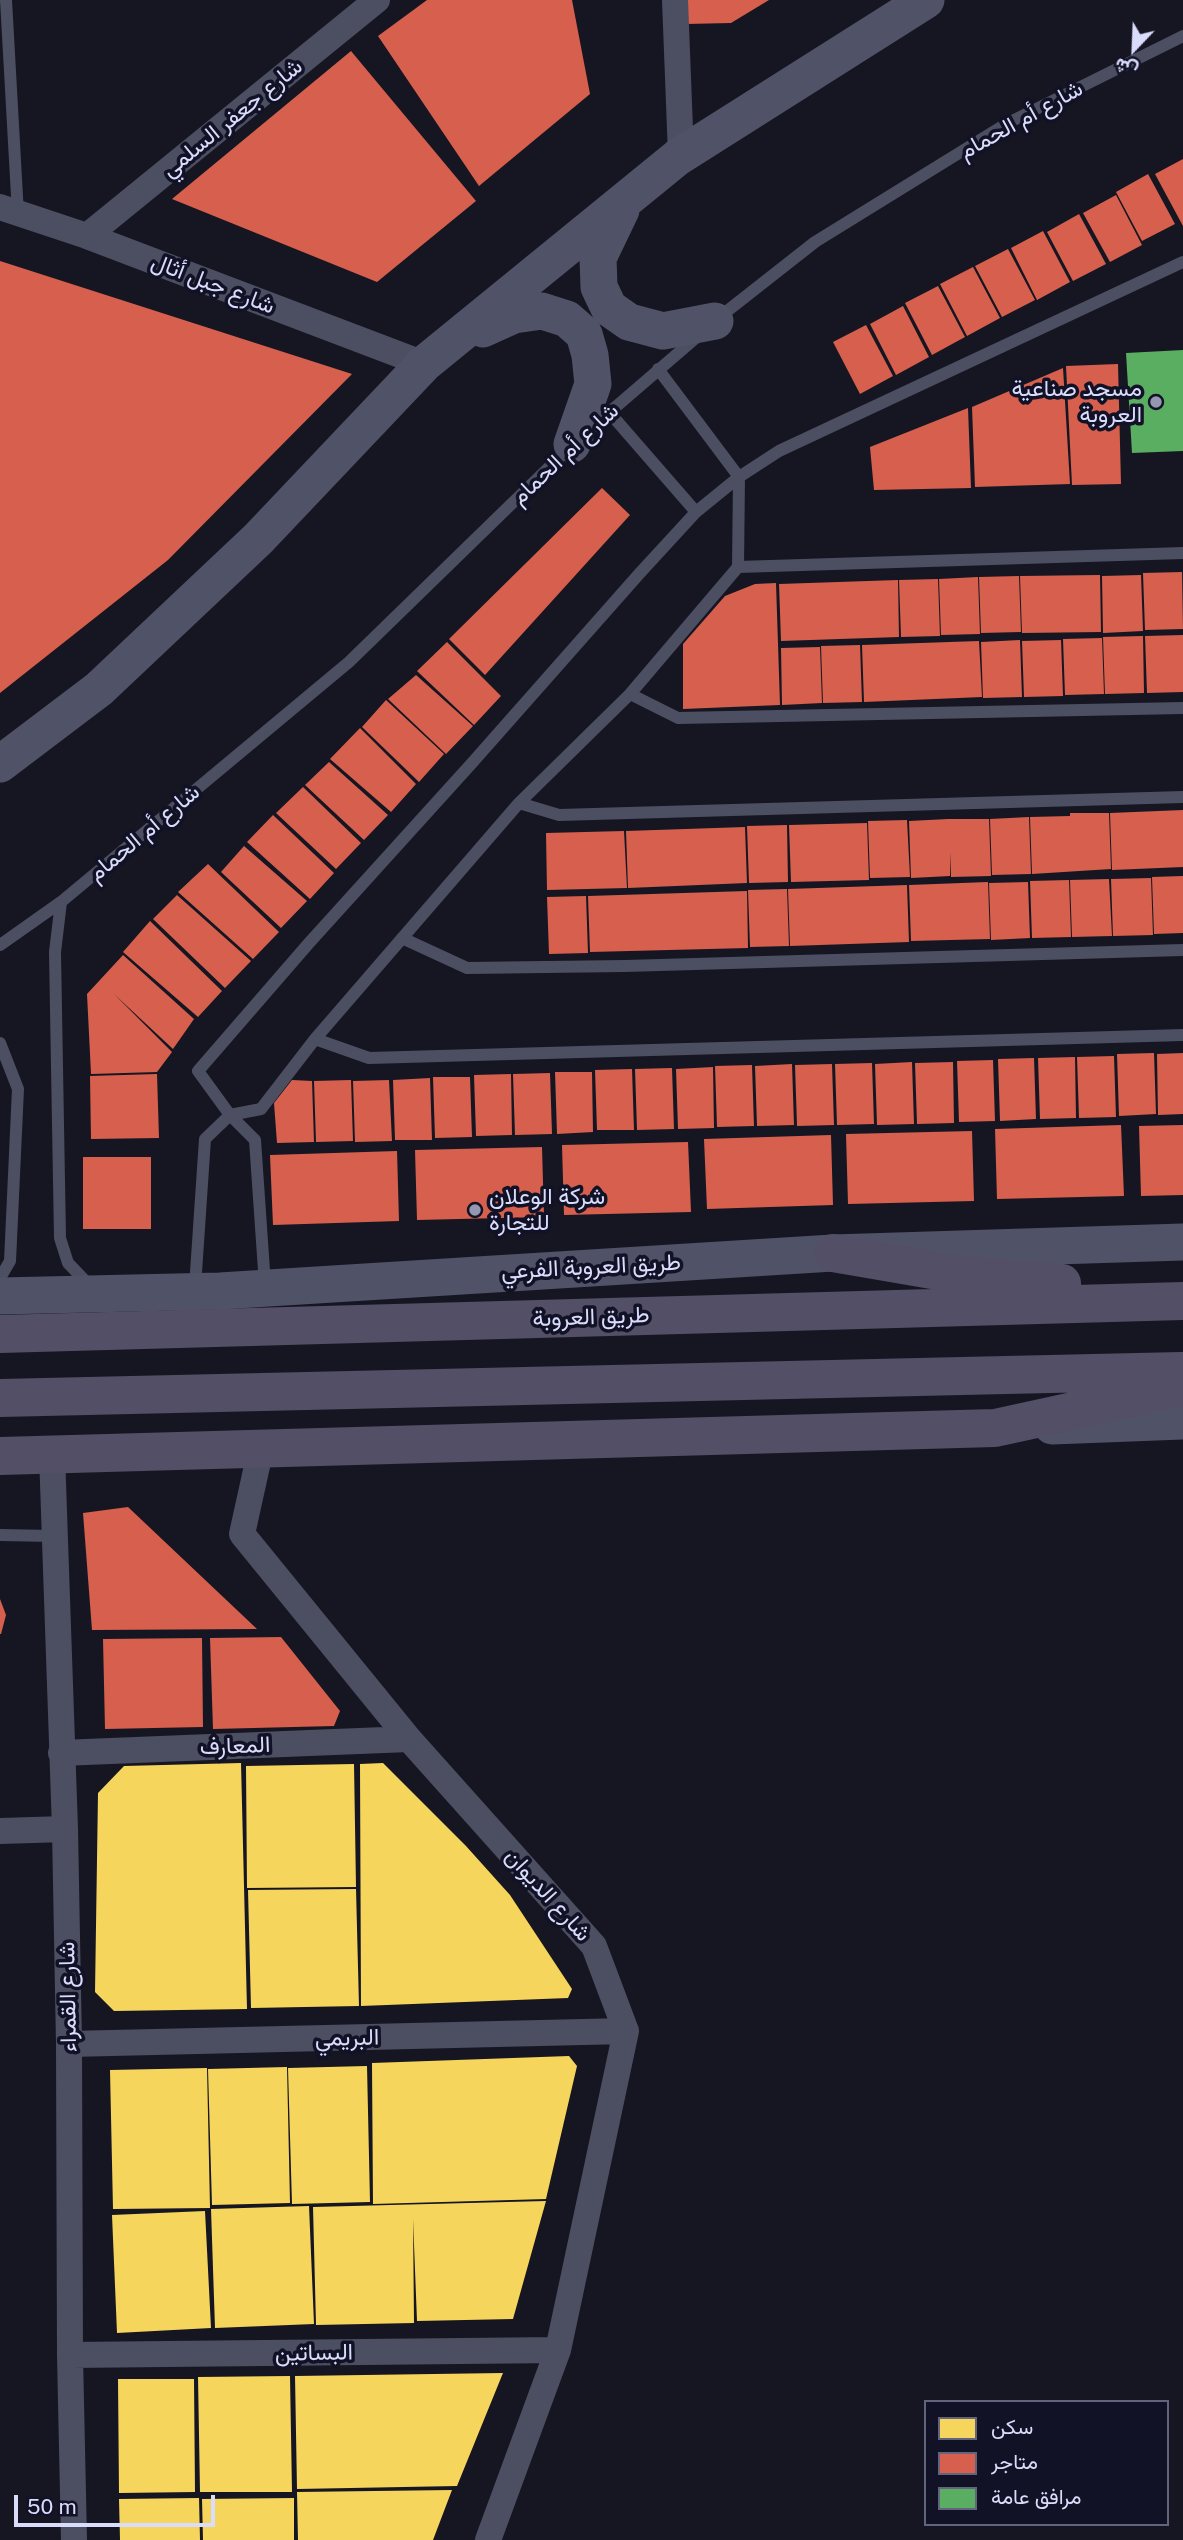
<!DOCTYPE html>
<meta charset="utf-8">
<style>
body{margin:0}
#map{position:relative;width:1183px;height:2540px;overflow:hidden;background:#161622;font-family:"Public Sans",Vazirmatn,sans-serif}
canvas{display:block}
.legend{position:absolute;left:924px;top:2400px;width:245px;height:126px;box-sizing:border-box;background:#121226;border:2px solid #62637c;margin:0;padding:9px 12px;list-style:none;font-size:21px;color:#dadcfc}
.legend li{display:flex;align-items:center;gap:14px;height:35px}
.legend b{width:35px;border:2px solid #62637c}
.north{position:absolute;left:1099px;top:14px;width:70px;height:70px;-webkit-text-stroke:5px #121226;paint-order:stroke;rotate:203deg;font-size:19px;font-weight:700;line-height:28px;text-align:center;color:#dadcfc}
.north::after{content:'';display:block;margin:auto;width:24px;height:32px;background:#dadcfc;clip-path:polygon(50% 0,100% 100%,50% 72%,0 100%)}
.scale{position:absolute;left:14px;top:2495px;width:201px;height:32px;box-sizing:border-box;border:4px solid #dadcfc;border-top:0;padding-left:9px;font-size:21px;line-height:24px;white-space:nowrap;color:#dadcfc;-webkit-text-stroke:5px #121226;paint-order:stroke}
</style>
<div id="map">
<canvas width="1183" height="2540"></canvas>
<ul class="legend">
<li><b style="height:19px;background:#f6d55c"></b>سكن</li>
<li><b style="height:19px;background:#d6604d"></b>متاجر</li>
<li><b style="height:19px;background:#5aae61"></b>مرافق عامة</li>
</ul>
<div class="north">ش</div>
<div class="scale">50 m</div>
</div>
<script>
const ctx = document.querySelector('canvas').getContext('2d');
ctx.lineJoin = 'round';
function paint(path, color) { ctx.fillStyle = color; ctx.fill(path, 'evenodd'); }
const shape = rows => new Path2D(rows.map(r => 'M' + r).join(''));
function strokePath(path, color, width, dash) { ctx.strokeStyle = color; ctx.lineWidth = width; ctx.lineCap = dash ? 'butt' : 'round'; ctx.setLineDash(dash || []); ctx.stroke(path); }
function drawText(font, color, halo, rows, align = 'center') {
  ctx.font = font + ' "Public Sans",Vazirmatn,sans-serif'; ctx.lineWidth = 7; ctx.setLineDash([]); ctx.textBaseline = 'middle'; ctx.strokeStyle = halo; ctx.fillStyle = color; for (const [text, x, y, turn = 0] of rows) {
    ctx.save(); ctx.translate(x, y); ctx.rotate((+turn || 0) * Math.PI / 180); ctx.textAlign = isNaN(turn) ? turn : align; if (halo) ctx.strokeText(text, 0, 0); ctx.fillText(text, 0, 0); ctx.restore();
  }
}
paint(shape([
 [241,1763,247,2009,114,2011,95,1992,98,1793,124,1766],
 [383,1763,466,1846,510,1895,572,1989,568,1998,361,2006,360,1764],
 [354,1764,356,1887,247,1888,246,1766],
 [356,1889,359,2006,251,2008,248,1890],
 [569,2056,577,2066,546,2199,373,2204,372,2063],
 [367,2066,370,2202,292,2204,288,2068],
 [287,2067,290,2203,212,2205,208,2069],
 [207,2068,210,2208,113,2209,110,2070],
 [546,2201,513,2319,417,2321,413,2219,414,2323,316,2325,313,2207],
 [309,2206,314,2324,215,2328,211,2209],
 [205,2211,211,2328,117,2333,112,2215],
 [503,2373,457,2486,297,2489,295,2376],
 [290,2376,292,2492,200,2492,198,2377],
 [118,2379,194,2379,195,2492,119,2493],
 [452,2490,433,2540,298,2540,297,2492],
 [199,2498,200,2540,120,2540,119,2499],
 [294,2498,294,2540,203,2540,202,2499]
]), '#f6d55c');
paint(shape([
 [427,0,572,0,590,94,479,186,378,36],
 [685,0,769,0,731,23,686,24],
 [351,51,476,201,377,282,172,199],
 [1183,159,1183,226,1155,174],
 [1148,174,1175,224,1142,241,1116,192],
 [1116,195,1142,245,1110,262,1083,213],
 [1079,214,1106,264,1073,281,1047,232],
 [1043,231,1070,282,1037,300,1011,248],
 [1008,249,1035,300,1002,317,975,266],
 [0,261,352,374,168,560,0,693],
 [973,267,1000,318,967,336,940,284],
 [938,286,965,337,932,355,905,303],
 [903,306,929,357,896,375,870,324],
 [866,325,893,376,860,394,833,342],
 [1118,364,1121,484,1072,485,1066,366],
 [1063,368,1070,484,975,487,972,407],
 [968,408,971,488,874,490,870,447],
 [602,488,630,515,485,675,449,639],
 [1182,572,1183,629,1145,630,1143,573],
 [1100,575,1101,632,1022,633,1020,576],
 [1141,575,1143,631,1103,633,1102,576],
 [1019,576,1021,632,981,633,979,577],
 [978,577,980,634,941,635,939,579],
 [938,579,940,636,901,637,899,580],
 [898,580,899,637,781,641,779,584],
 [776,583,780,705,683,709,683,644,725,596,755,584],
 [1183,635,1183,692,1147,693,1145,636],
 [1143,636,1144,693,1105,694,1103,637],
 [1102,638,1104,694,1065,695,1063,639],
 [1020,640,1022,697,983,698,981,642],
 [1061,640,1063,696,1024,697,1022,641],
 [979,641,982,697,864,702,862,645],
 [447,642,501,696,474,725,417,671],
 [860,645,862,702,823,703,821,646],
 [820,647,822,703,782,705,781,648],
 [416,675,473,726,446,754,388,699],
 [386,700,444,754,419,782,362,727],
 [360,728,416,784,391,812,330,759],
 [329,762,388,815,364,840,305,785],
 [303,787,361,843,336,869,276,813],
 [1183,810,1183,867,1112,870,1110,813],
 [1070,813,1109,813,1111,869,1032,874,1030,817,1070,816],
 [273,815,334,873,310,899,247,842],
 [1029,817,1031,874,992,875,990,819],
 [948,819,989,819,991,876,951,877,950,852,950,876,911,878,909,821],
 [907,820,910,877,870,878,868,821],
 [867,823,869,880,791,882,789,825],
 [787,825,788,882,749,883,747,826],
 [745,827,747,883,628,888,626,831],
 [624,831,627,888,547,890,546,833],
 [244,846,307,901,281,928,221,872],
 [208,864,279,932,253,959,178,892],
 [1183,876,1183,933,1154,934,1152,877],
 [1151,878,1153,935,1113,936,1111,879],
 [1109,879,1112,936,1072,937,1070,880],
 [1069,880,1071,937,1032,938,1030,881],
 [988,882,990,939,911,941,909,885],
 [1028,882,1030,938,991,940,989,883],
 [907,885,909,942,790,946,788,889],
 [787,889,789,946,750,947,748,890],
 [747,891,748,948,590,952,588,896],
 [177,895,251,961,225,988,153,919],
 [586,896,588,953,549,954,547,897],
 [150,921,222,991,198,1017,123,952],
 [123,955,194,1019,173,1049,114,994,172,1052,157,1072,91,1074,87,994],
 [1154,1053,1156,1114,1119,1116,1117,1054],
 [1183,1053,1183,1114,1158,1115,1157,1054],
 [1114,1056,1116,1117,1079,1118,1077,1057],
 [1075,1057,1076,1118,1040,1119,1038,1058],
 [1034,1058,1036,1119,1000,1121,998,1059],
 [993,1060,995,1121,959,1122,957,1061],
 [912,1062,914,1124,877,1125,875,1064],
 [953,1062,954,1123,917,1124,915,1063],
 [872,1063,874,1124,837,1125,835,1064],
 [792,1064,794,1125,757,1126,755,1066],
 [832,1064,834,1125,797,1126,795,1065],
 [752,1065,754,1126,717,1127,715,1066],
 [713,1067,714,1128,678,1129,676,1069],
 [672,1068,674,1129,637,1130,635,1069],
 [632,1069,634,1130,597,1130,595,1070],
 [555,1072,592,1072,593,1132,557,1134],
 [550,1073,552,1134,515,1135,513,1074],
 [157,1074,159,1138,91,1139,90,1076],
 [511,1074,512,1135,476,1136,474,1075],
 [433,1077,470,1077,472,1137,435,1138],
 [430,1078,432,1140,395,1140,393,1080],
 [292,1080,312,1081,314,1142,277,1143,274,1103],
 [351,1080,353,1141,316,1142,314,1081],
 [389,1080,392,1141,355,1142,353,1081],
 [1121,1125,1124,1196,997,1199,995,1129],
 [1183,1125,1183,1195,1141,1196,1139,1126],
 [972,1131,974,1201,848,1204,846,1134],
 [831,1135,833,1205,707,1209,704,1139],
 [688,1142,691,1212,564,1215,562,1145],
 [542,1147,544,1217,417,1220,415,1150],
 [397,1151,399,1221,273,1225,270,1155],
 [83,1157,151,1157,151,1229,83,1229],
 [128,1507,257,1629,92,1630,83,1513],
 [0,1599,6,1615,1,1634,0,1634],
 [281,1637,340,1711,334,1726,213,1729,210,1638],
 [202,1638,203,1727,105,1729,103,1639]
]), '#d6604d');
paint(shape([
 [1183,350,1183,451,1132,453,1126,353]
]), '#5aae61');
strokePath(shape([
 [6,0,18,214],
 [717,319,815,242,1006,124,1183,36],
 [658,369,739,477,738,567],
 [609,412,696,512],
 [590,429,698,336],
 [630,694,678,718,1183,708],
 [519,803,559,815,1183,797],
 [61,902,55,952,60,1238,68,1263,91,1287],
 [402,938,467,968,625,966,1183,950],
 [0,945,61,902,349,662,571,446],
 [315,1039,369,1058,1183,1035],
 [0,1043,18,1089,10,1261,0,1278],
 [265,1285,255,1140,230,1115,198,1071,309,943,472,763,639,574,696,512,739,477,779,451,1183,262],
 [195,1287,205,1139,230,1115,261,1109,315,1039,519,803,630,694,738,567,1183,553],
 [0,1535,53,1536]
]), '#4c4f61', 12);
strokePath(shape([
 [675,0,681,155],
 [0,207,87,236,424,364],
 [87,236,377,0],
 [261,1448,242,1534,409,1739,594,1946,626,2031,558,2350,488,2540],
 [52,1454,65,1829,69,2044,70,2355,74,2540],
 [61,1753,409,1739],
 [0,1831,65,1829],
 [69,2044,626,2031],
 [70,2355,558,2350]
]), '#4c4f61', 26);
strokePath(shape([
 [621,210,598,258,599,287,609,308,629,322,663,331,715,321],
 [483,329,514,315,542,311,567,319,584,334,590,355,593,384,572,444],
 [0,764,99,689,258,539,424,364,678,157,926,0],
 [0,1296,220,1291,833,1253,1183,1242],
 [1052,1426,1183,1421]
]), '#505267', 37);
strokePath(shape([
 [833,1253,961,1275,1062,1283],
 [0,1334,1183,1301],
 [0,1398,1181,1371],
 [0,1456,995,1428,1183,1387]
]), '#534f66', 38);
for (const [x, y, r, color] of [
 [1156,402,7,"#9597b0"],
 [475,1210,7,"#9597b0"]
]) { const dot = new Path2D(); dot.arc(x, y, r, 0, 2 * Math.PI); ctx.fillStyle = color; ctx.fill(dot); strokePath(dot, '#121226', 2.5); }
drawText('23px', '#dadcfc', '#121226', [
 ["شارع جعفر السلمي",232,118,-39],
 ["شارع أم الحمام",1021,120,-29],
 ["شارع جبل أثال",213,284,21],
 ["شارع أم الحمام",565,454,-43],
 ["شارع أم الحمام",144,833,-40],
 ["طريق العروبة الفرعي",591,1267,-3],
 ["طريق العروبة",591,1317,-2],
 ["المعارف",235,1746,-2],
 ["شارع الديوان",548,1895,48],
 ["شارع القمراء",68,1997,-91],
 ["البريمي",347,2038,-1],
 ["البساتين",314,2353,-1]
]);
drawText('23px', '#dadcfc', '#121226', [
 ["مسجد صناعية",1142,389],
 ["العروبة",1142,415],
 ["شركة الوعلان",489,1197,"left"],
 ["للتجارة",489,1223,"left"]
], 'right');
</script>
